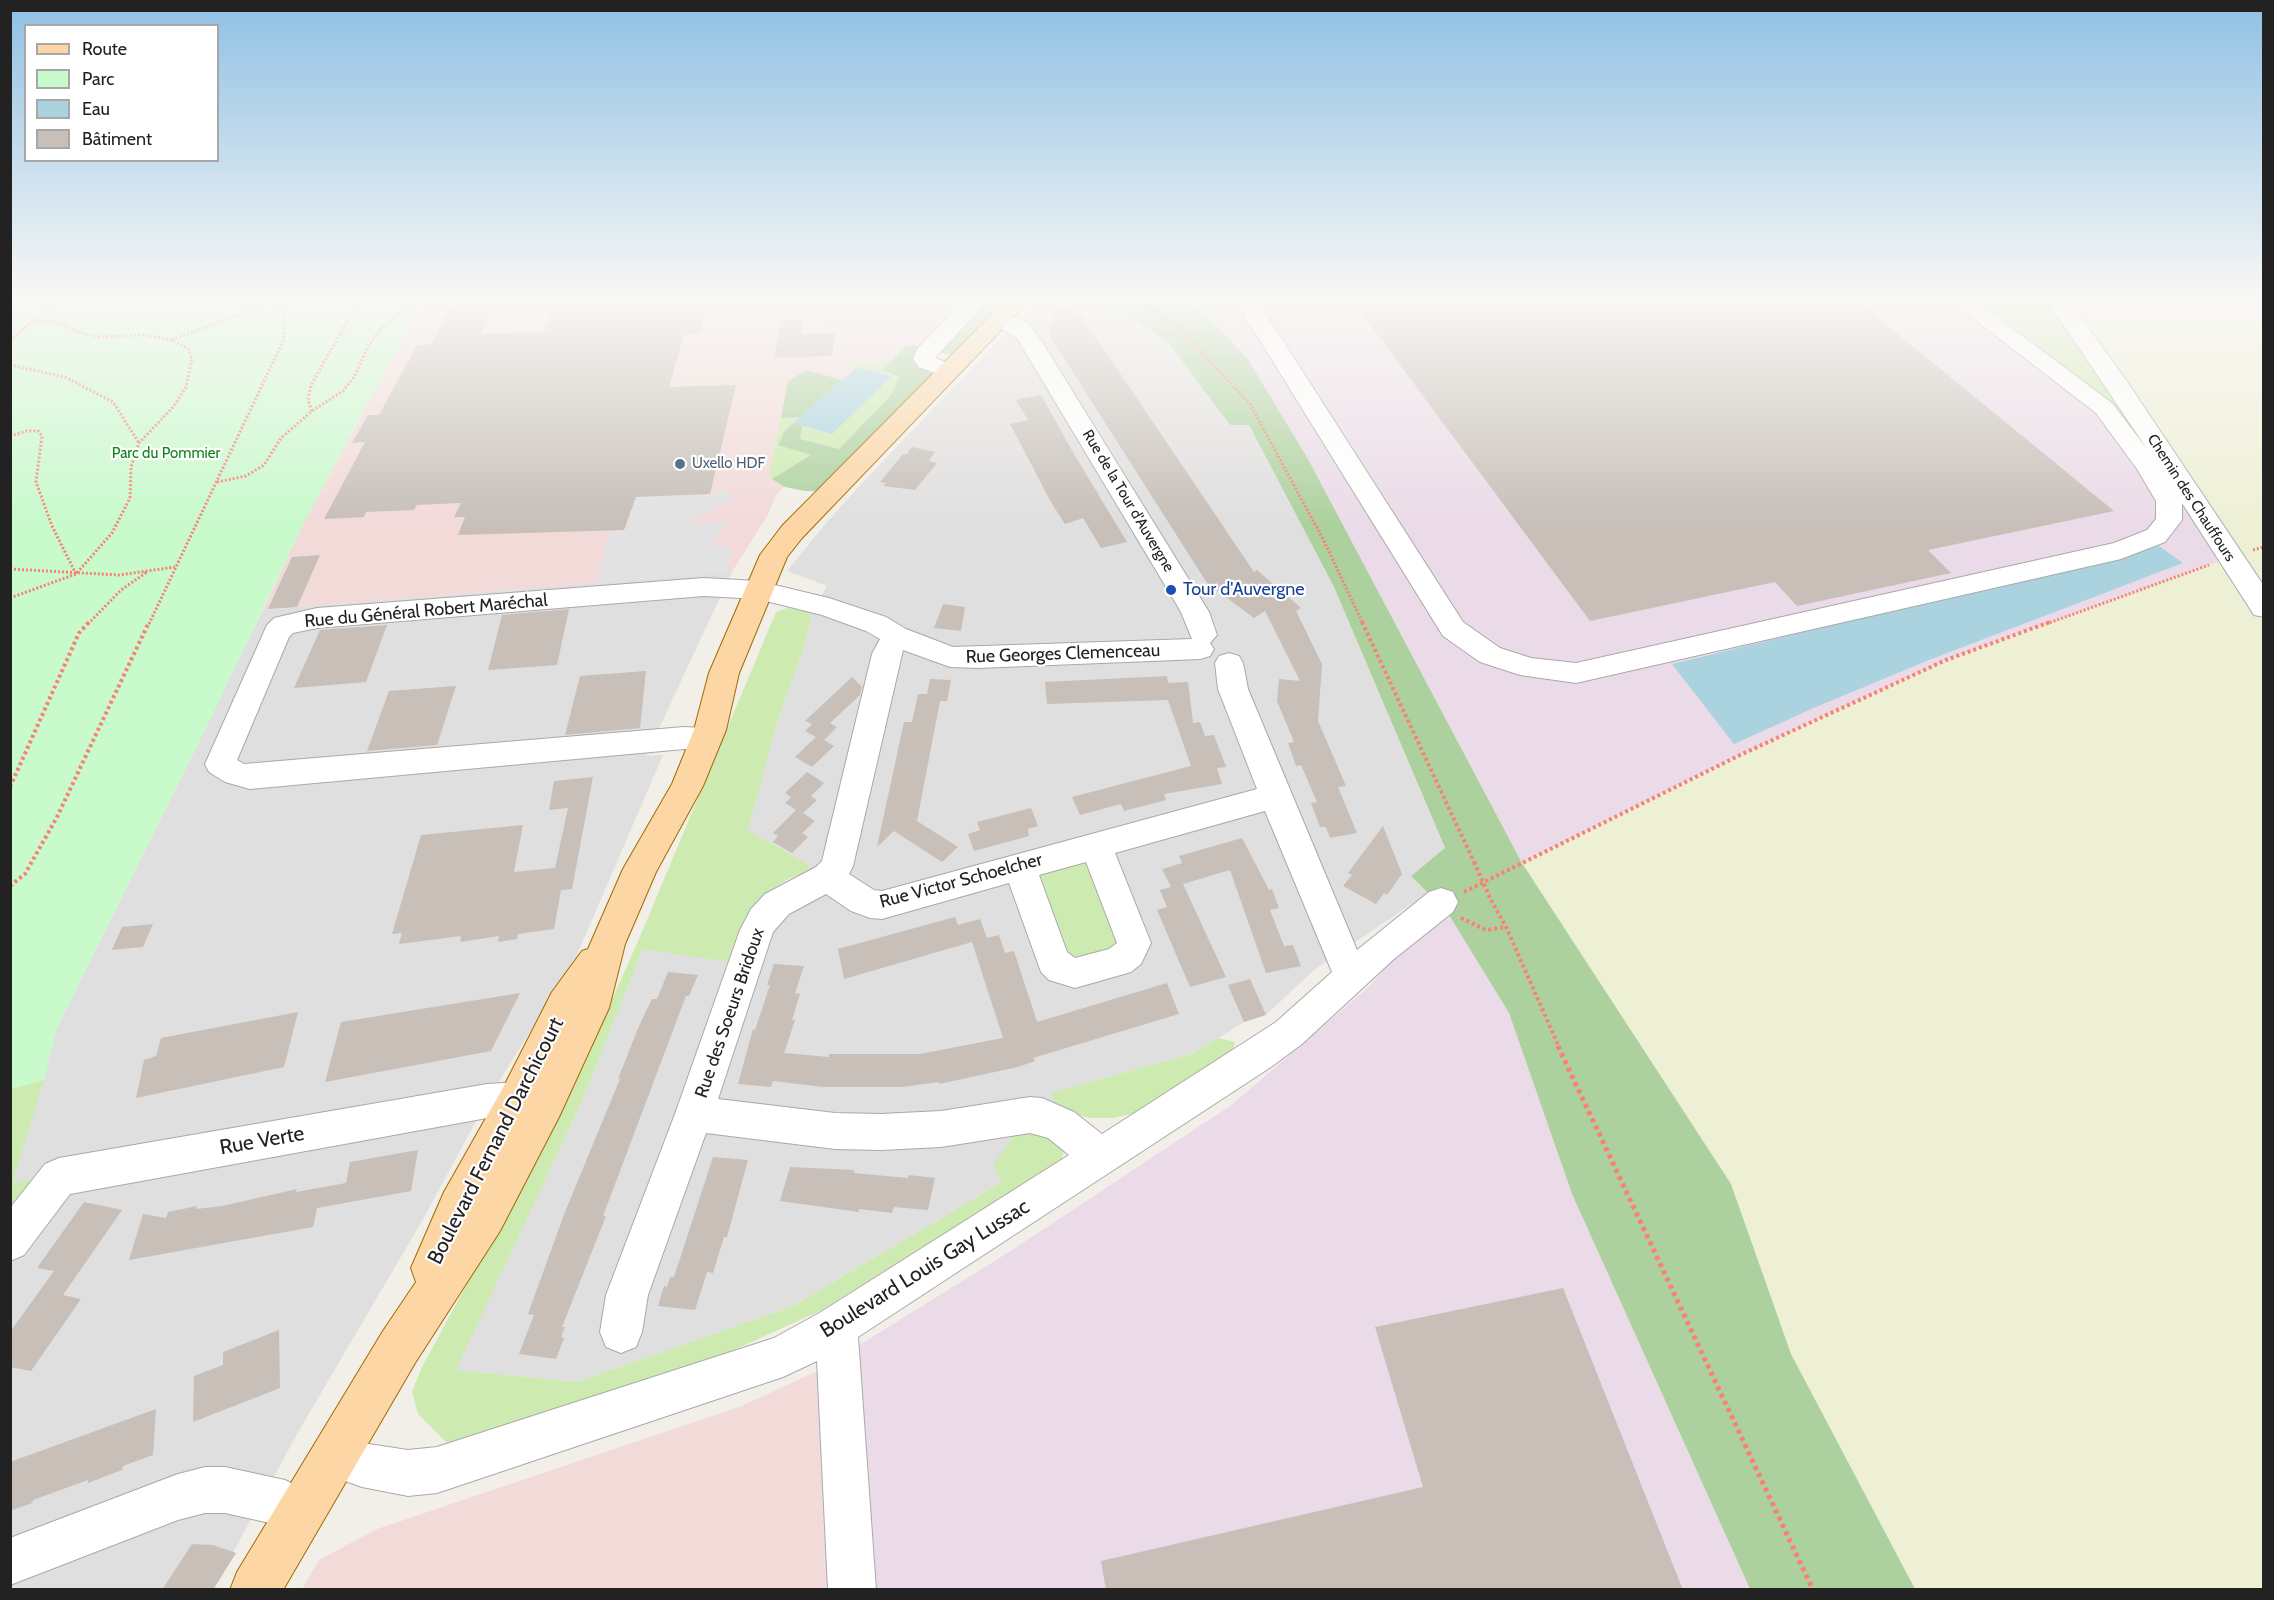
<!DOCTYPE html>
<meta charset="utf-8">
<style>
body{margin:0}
#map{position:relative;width:2274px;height:1600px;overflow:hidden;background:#f2efe9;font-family:Cabin,sans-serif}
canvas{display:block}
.frame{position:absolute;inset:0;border:12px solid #222;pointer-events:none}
.legend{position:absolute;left:24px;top:24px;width:195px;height:138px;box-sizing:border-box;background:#fff;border:2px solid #a7a7a7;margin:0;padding:8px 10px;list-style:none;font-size:18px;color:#222}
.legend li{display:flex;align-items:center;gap:12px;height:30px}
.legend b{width:30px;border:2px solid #a7a7a7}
</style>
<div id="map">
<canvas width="2274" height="1600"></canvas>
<div class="frame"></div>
<ul class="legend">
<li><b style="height:8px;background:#fcd6a4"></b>Route</li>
<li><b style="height:16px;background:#c8facc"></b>Parc</li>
<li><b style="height:16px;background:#aad3df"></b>Eau</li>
<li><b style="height:16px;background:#c7bfb8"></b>Bâtiment</li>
</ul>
</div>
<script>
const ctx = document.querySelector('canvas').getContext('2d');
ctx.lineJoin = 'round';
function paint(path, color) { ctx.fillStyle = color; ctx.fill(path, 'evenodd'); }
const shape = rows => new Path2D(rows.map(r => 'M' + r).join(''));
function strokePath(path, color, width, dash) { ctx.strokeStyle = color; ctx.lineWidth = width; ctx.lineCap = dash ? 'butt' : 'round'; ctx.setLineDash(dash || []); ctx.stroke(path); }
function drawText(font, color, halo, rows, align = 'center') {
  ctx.font = font + ' Cabin,sans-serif'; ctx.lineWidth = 4.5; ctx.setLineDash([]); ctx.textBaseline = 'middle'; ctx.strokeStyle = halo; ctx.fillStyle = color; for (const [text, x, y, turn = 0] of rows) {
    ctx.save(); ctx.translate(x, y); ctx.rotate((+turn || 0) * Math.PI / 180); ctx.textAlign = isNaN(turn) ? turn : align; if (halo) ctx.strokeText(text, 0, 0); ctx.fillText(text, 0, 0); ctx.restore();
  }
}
paint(shape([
 [824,299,969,299,936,333,809,327],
 [1039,299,1111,301,1168,342,1230,425,1249,425,1334,587,1445,849,1411,876,1428,893,1314,970,1266,1015,1244,1022,1194,1053,1053,1093,1055,1108,1039,1160,793,1306,577,1382,455,1370,582,1101,643,949,709,958,753,968,779,917,798,904,818,899,809,865,747,830,777,722,804,648,812,612,827,586,787,571,827,522,864,481,998,341,1028,314],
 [732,572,646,756,663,755,576,957,487,1101,422,1221,297,1434,235,1549,209,1589,11,1590,11,1222,40,1179,13,1183,57,1028,263,610]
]), '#e0dfdf');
paint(shape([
 [427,299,824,299,809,327,936,333,777,494,767,516,732,572,263,610,301,528,369,401],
 [816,1372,826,1589,302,1589,319,1560,377,1529,739,1407]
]), '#f2dad9');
paint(shape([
 [1186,299,2035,299,2080,331,2229,558,1946,660,1740,755,1522,863,1308,459,1205,314],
 [1441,902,1509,1013,1572,1194,1750,1589,826,1589,816,1372,1009,1252,1230,1106,1370,986]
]), '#ebdbe8');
paint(shape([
 [2072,299,2263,299,2263,1589,1915,1589,1791,1354,1731,1184,1522,863,1740,755,1946,660,2229,558,2114,380]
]), '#eef0d5');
paint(shape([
 [1970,299,1978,299,1991,308,2021,302,2017,299,2051,299,2073,331,2065,331,2147,439,2136,436,2118,409],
 [892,361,883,370,899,377,892,394,839,449,799,439,802,426,832,434,891,376,840,363],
 [801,417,784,432,812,455,772,479,769,474,781,418],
 [787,608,812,612,804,648,777,722,748,830,809,865,811,871,790,878,767,892,751,910,739,931,728,962,643,949,582,1101,456,1370,577,1382,793,1306,1002,1182,993,1165,1017,1131,1046,1133,1064,1150,1062,1158,1053,1167,822,1310,716,1358,447,1443,418,1414,412,1392,422,1367,567,1099,636,946,776,612],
 [1090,855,1125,945,1069,965,1030,871],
 [1218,1038,1235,1042,1233,1051,1140,1112,1114,1118,1089,1118,1055,1108,1052,1093,1194,1053],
 [44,1080,13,1182,41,1179,11,1222,11,1089]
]), '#cdebb0');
paint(shape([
 [984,299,1011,299,955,356,934,351],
 [1107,299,1186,299,1205,314,1247,358,1308,459,1522,863,1731,1184,1791,1354,1915,1589,1750,1589,1572,1194,1509,1013,1441,902,1428,893,1411,876,1445,848,1334,587,1249,425,1230,425,1168,342],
 [907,345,924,346,920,366,936,374,819,491,805,491,785,487,772,479,811,455,778,445,784,432,793,423,802,426,800,439,839,449,892,394,899,377,883,370],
 [806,370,842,380,801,417,781,418,788,381]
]), '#add19e');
paint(shape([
 [11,299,427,299,369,401,301,528,214,712,57,1028,44,1080,11,1089]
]), '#c8facc');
paint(shape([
 [725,490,735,497,686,524,726,521,711,546,731,547,727,573,595,583,611,530,624,530,636,497,709,496]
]), '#e2e2e2');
paint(shape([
 [857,367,892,376,832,434,793,423],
 [2159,546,2183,563,1929,660,1816,707,1734,744,1672,664]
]), '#aad3df');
paint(shape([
 [455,299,497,299,480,334,544,332,558,299,710,299,700,334,684,335,669,387,736,385,710,494,636,497,624,530,458,535,465,517,454,517,461,503,417,505,414,510,366,512,364,517,324,519,365,442,352,443,368,415,379,415,417,345,431,344],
 [1351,299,1855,299,2114,511,1928,550,1951,573,1797,606,1775,582,1590,621],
 [1057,309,1078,311,1254,572,1257,570,1301,608,1296,611,1322,664,1318,721,1346,786,1338,787,1357,833,1330,838,1326,827,1320,827,1311,803,1317,802,1301,765,1296,766,1288,743,1294,742,1277,701,1279,679,1300,681,1265,611,1254,618,1207,583,1048,333],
 [803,319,801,334,835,333,832,356,774,358,781,320],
 [1041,395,1074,454,1127,542,1101,548,1083,518,1065,524,1052,504,1010,424,1028,420,1016,400],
 [912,447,935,452,929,461,937,463,915,490,883,486,886,483,880,482,903,454,906,455],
 [320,555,297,607,268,609,292,557],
 [943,604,965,607,961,631,934,628],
 [569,609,557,665,488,670,502,615],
 [387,625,366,682,294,688,320,630],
 [646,671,640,728,565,735,580,676],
 [1167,676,1168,683,1188,682,1193,723,1200,722,1205,736,1214,735,1226,767,1217,768,1222,784,1164,794,1166,800,1124,811,1121,804,1080,815,1072,797,1191,766,1168,700,1047,704,1045,682],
 [852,677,862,687,860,695,830,723,837,727,824,740,834,746,812,767,795,757,816,737,805,731,812,724,805,721],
 [930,679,951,680,947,701,940,701,917,821,958,847,942,862,894,831,877,847,904,722,912,722,918,694,927,694],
 [456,686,437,745,367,751,389,691],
 [807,772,824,783,811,796,817,800,803,813,815,821,802,833,808,837,792,853,773,842,778,836,773,833,796,810,785,803,791,797,785,793],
 [593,777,572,889,561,890,554,929,518,934,517,939,498,942,499,936,460,942,461,936,399,944,402,933,392,934,421,835,523,825,514,872,555,868,568,808,549,810,554,781],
 [1031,808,1038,826,1028,829,1029,836,974,851,968,834,980,830,977,822],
 [1383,826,1402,874,1387,895,1384,893,1376,904,1343,886,1352,875,1348,873],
 [1242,838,1269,890,1272,889,1279,908,1270,910,1284,946,1293,945,1301,966,1266,973,1230,870,1183,884,1226,977,1190,987,1157,910,1167,907,1160,890,1171,887,1162,869,1182,863,1179,856],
 [955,917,958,925,980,919,987,938,999,935,1005,953,1014,951,1037,1022,1167,983,1179,1014,1033,1058,1035,1061,1018,1067,939,1084,939,1082,902,1087,823,1087,773,1081,771,1087,738,1084,753,1029,755,1030,770,985,767,985,774,964,804,966,795,993,800,994,792,1020,795,1020,784,1053,829,1057,829,1054,920,1054,1003,1038,972,942,844,979,838,949],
 [153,924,143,947,112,950,122,927],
 [668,972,698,975,689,996,686,996,603,1216,606,1216,562,1327,565,1327,561,1337,564,1338,556,1359,519,1354,534,1315,528,1314,565,1212,620,1079,618,1079,639,1026,652,999,657,999],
 [1250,979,1266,1015,1244,1022,1228,985],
 [520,993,491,1051,325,1082,341,1022],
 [298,1012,284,1067,136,1098,144,1060,156,1056,161,1038],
 [418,1150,411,1191,317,1208,313,1227,129,1260,143,1214,166,1218,168,1212,197,1206,196,1209,222,1206,297,1189,296,1192,346,1183,350,1162],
 [713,1157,748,1160,727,1237,724,1237,713,1273,707,1272,695,1310,658,1306,664,1286,667,1287,670,1277,674,1277],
 [790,1167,854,1170,854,1173,908,1178,909,1175,935,1178,928,1210,894,1207,892,1213,859,1209,859,1212,780,1201],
 [84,1202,122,1210,63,1295,81,1299,31,1371,10,1367,10,1332,54,1271,37,1268],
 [1563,1288,1683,1590,1106,1590,1101,1561,1423,1487,1375,1327],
 [279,1330,280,1388,193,1422,194,1376,223,1365,223,1352],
 [156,1409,153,1455,123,1466,122,1470,88,1483,88,1480,33,1500,32,1503,10,1511,10,1462],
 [192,1544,213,1545,236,1553,213,1590,162,1590]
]), '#c7bfb8');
const minor = shape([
 [966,299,989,299,935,358,957,366,960,371,957,376,949,378,918,367,913,358,918,348,966,299],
 [1237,299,1259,299,1260,305,1463,622,1500,648,1531,658,1576,663,2114,543,2147,530,2156,519,2156,501,2137,469,2096,413,1948,299,1973,299,2112,403,2147,449,2046,299,2068,299,2126,380,2264,586,2264,617,2254,615,2182,503,2182,520,2165,542,2121,559,1576,683,1520,675,1480,662,1443,636,1238,305,1237,299],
 [1001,311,1028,323,1037,334,1209,612,1217,635,1210,643,1214,649,1210,656,1200,659,978,668,950,667,903,650,853,866,849,874,874,890,882,891,1257,789,1218,689,1215,663,1219,656,1229,653,1239,656,1243,663,1248,689,1357,950,1429,892,1441,888,1453,892,1458,902,1453,912,1394,959,1302,1044,1271,1067,858,1337,876,1590,828,1590,817,1361,783,1377,437,1493,408,1496,362,1487,320,1472,314,1456,320,1440,336,1434,362,1443,408,1450,437,1447,774,1338,821,1312,1069,1155,1048,1138,1030,1133,941,1147,881,1150,835,1149,706,1133,648,1295,642,1332,636,1347,621,1353,606,1347,600,1332,606,1295,675,1114,740,930,751,909,765,894,816,867,822,861,872,654,880,639,866,631,822,615,758,599,704,596,317,628,293,633,289,637,237,760,244,764,684,727,706,728,717,731,721,739,717,747,706,750,684,749,250,789,225,782,209,772,205,764,267,625,274,618,317,608,704,578,758,581,829,598,886,617,906,629,953,647,1192,639,1181,612,1017,338,993,323,990,318,993,313,1001,311],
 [1265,811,1332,972,1276,1022,1102,1134,1074,1112,1042,1098,1030,1097,941,1111,881,1114,835,1113,718,1099,773,932,789,914,826,894,851,911,870,918,882,919,1009,883,1041,972,1049,980,1075,988,1131,972,1141,964,1151,943,1115,853,1265,811],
 [1086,862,1117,943,1109,949,1075,958,1067,952,1039,875,1086,862],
 [518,1082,551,1091,557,1103,551,1115,538,1120,518,1116,487,1118,70,1194,24,1255,10,1261,10,1208,45,1164,59,1158,487,1084,518,1082],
 [205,1467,225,1467,285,1480,318,1496,325,1512,318,1528,302,1535,279,1525,225,1513,205,1513,178,1520,10,1585,10,1538,178,1474,205,1467]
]);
const major = shape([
 [1007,299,1031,299,802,538,787,557,739,673,726,730,703,786,656,872,625,944,609,1008,559,1117,500,1231,415,1363,283,1590,230,1590,237,1572,383,1331,416,1282,411,1268,444,1192,504,1086,552,992,582,951,588,949,623,869,672,784,694,730,709,673,760,555,782,526,1007,299]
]);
strokePath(minor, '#a9a9a9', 2);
strokePath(major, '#a06b00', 2);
strokePath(shape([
 [1135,299,1179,328,1250,404,1323,539,1363,624],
 [172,340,272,302],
 [10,341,58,299],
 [10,365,65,377,113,402,139,443],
 [312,411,308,400,311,385,360,299],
 [10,436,27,431,38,431,42,436,36,482,52,526,76,574],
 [217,482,246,476,264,465,281,438,312,411,343,391,356,374,368,346,381,329,416,299],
 [2253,550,2264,547],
 [10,569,119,575,175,567],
 [10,598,76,574,112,533,130,498,131,467,139,443,174,406,186,387,192,359,188,349,172,340,144,335,100,337,81,333,56,322,34,321],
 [88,624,121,590,147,572],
 [149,624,284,339,283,314,269,299],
 [2046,624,2209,565]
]), '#fa8072', 3, [2, 2]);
strokePath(shape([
 [1362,622,1474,862],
 [10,787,79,633,89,622],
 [10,886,25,874,57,817,149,622],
 [1464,892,1740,755,1946,660,2050,622],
 [1491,900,1506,927,1559,1047],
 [1461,918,1486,930,1506,927]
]), '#fa8072', 4, [3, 3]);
strokePath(shape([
 [1558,1046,1813,1590]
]), '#fa8072', 5, [4, 4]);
paint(minor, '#fff');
paint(major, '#fcd6a4');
strokePath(shape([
 [1474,862,1491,900]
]), '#fa8072', 4, [3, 3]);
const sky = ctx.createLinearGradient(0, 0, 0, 523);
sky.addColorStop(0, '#8fc0e4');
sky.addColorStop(0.57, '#f9f8f5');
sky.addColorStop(1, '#f9f8f500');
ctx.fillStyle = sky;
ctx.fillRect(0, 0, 2274, 523);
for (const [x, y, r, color] of [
 [680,464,6,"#5c6f8a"],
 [1171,590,6,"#1a4fb4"]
]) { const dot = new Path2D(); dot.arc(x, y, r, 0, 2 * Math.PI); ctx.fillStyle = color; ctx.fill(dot); strokePath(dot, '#fff', 2); }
drawText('15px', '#0c8416', '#fff', [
 ["Parc du Pommier",166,454]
]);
drawText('15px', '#4e5e75', '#fff', [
 ["Uxello HDF",692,464]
], 'left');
drawText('15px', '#222', '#fff', [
 ["Chemin des Chauffours",2191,498,57],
 ["Rue de la Tour d'Auvergne",1128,501,59]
]);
drawText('18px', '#164399', '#fff', [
 ["Tour d'Auvergne",1183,590]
], 'left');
drawText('18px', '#222', '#fff', [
 ["Rue du Général Robert Maréchal",426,611,-5],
 ["Rue Georges Clemenceau",1063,654,-2],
 ["Rue Victor Schoelcher",961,881,-15],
 ["Rue des Soeurs Bridoux",730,1013,-71]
]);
drawText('21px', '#222', '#fff', [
 ["Rue Verte",262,1141,-10],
 ["Boulevard Fernand Darchicourt",496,1141,-63],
 ["Boulevard Louis Gay Lussac",925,1269,-32]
]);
</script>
